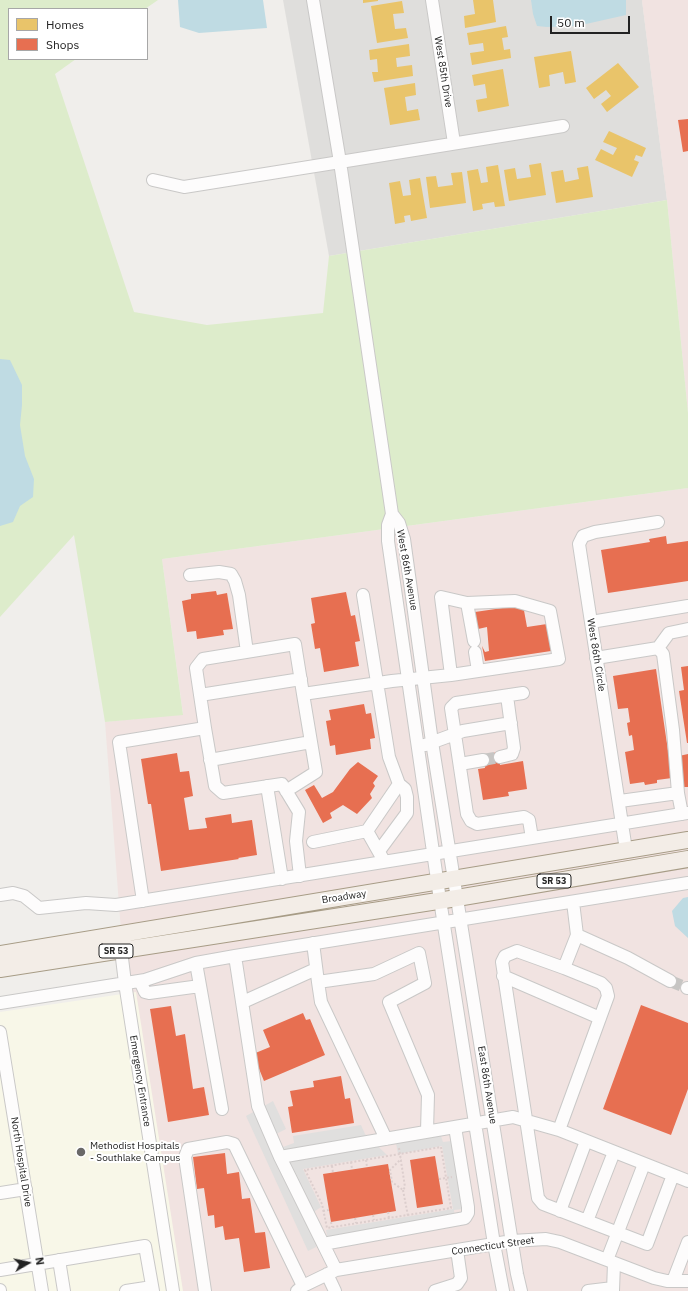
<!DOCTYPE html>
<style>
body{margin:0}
#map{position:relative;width:688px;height:1291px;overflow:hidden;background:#f0eeeb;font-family:"IBM Plex Sans",sans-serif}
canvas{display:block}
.legend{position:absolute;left:8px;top:8px;width:140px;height:52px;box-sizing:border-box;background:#fff;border:1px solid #a7a7a7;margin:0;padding:5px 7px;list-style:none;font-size:12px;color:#222}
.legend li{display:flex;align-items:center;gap:8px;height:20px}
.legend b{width:20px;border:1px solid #a7a7a7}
.north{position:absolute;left:8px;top:1243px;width:40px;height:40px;-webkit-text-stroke:3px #fff;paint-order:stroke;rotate:81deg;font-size:11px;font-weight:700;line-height:16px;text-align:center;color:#222}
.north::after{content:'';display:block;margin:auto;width:14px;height:18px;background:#222;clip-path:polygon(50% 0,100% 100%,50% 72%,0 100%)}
.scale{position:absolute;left:550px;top:16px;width:80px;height:18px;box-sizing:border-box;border:2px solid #222;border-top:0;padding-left:5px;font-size:12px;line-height:14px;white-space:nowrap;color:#222;-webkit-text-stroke:3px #fff;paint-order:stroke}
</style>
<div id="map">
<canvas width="688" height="1291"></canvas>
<ul class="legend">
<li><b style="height:11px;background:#e9c46a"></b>Homes</li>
<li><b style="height:11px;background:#e76f51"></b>Shops</li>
</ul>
<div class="north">N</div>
<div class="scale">50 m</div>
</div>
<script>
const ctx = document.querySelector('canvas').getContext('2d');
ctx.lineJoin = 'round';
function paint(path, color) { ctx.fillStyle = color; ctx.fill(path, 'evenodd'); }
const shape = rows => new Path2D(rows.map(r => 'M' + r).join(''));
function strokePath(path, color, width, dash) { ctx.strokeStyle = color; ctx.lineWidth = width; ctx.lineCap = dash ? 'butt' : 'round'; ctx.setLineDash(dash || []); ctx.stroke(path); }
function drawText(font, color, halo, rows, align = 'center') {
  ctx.font = font + ' "IBM Plex Sans",sans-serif'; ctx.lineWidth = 4; ctx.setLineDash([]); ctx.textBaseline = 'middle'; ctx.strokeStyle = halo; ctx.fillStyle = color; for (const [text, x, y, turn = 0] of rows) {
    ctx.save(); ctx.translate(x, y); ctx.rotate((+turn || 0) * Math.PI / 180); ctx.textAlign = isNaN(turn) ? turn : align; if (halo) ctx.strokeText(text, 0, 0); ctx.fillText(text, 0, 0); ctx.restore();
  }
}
paint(shape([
 [283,0,642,0,667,200,329,256]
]), '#dfdedc');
paint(shape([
 [642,0,688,0,688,413,667,200],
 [688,488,688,1291,173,1291,125,983,105,722,183,714,162,559]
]), '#f1e3e1');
paint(shape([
 [136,992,183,1291,0,1291,0,1012]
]), '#f8f7e8');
paint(shape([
 [0,0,158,0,145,9,9,9,9,59,76,59,55,74,134,312,207,325,323,313,329,256,667,200,688,413,688,488,162,559,183,715,105,722,74,535,0,617]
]), '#ddeccb');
paint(shape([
 [273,1101,286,1129,276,1134,283,1147,294,1143,293,1136,361,1125,365,1134,387,1155,303,1169,321,1207,315,1211,316,1247,308,1251,246,1116],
 [441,1136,443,1142,451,1141,463,1209,454,1210,455,1220,328,1241,326,1230,453,1209,442,1146,398,1154,396,1143]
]), '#e0dfde');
paint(shape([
 [178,0,263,0,267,28,199,33,180,27],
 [531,0,626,0,626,15,577,26,547,27,537,26,533,14],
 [0,359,10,360,22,385,22,405,20,425,25,456,34,479,33,497,20,506,13,522,0,526],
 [688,897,688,938,675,926,672,911,683,898]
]), '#bfdbe3');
paint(shape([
 [363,0,378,0,378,1,363,3],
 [473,0,493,0,496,22,465,28,464,16,475,14],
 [402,1,404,13,393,14,395,29,406,28,408,38,377,43,371,6],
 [506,26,508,37,502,38,504,50,510,49,511,58,472,65,470,53,484,51,483,43,469,45,467,33],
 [409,44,410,56,396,58,397,67,412,65,413,76,374,82,372,72,378,72,377,59,370,60,369,50],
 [571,51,576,82,565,84,563,72,549,75,550,86,539,88,534,57],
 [618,63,639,87,607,112,601,104,611,96,606,90,594,99,586,88],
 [503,69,509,106,478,112,476,100,487,98,485,84,474,86,472,75],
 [415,83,416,95,405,97,407,111,418,109,420,120,390,125,384,88],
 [609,131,646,148,642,157,636,155,634,160,639,162,632,177,595,160,601,149,613,155,617,148,603,142],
 [541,163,546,195,509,201,504,170,515,168,517,179,531,177,529,165],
 [498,165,505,206,495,207,494,202,482,204,483,209,473,211,467,171,478,169,481,183,488,182,486,167],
 [588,166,593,197,556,203,551,172,563,170,565,182,579,179,577,168],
 [462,172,466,203,430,208,426,177,436,176,438,187,453,185,451,173],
 [420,178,427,218,411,221,410,215,404,216,405,222,395,224,389,183,400,181,403,196,411,195,409,180]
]), '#e9c46a');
paint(shape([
 [688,119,688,151,683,152,678,120],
 [666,536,667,544,688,541,688,581,608,593,601,550,650,542,649,539],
 [216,591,217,595,227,593,233,629,223,630,224,635,197,639,196,631,187,632,182,601,191,599,191,594],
 [346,592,351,616,355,615,360,641,355,642,359,666,324,672,320,648,315,649,311,624,315,623,311,598],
 [523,605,527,627,547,624,551,651,485,661,482,646,485,652,489,651,487,627,478,629,475,612],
 [688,666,688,743,687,743,679,691,684,690,681,667],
 [656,669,672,778,657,780,657,783,645,785,644,782,630,784,625,752,634,750,632,735,629,736,627,723,630,722,628,708,618,709,613,676],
 [364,704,366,714,371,713,375,738,370,739,371,749,336,755,335,745,330,746,326,721,331,720,329,710],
 [498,752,500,765,523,761,527,789,508,792,509,796,483,800,478,769,485,768,483,755],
 [177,753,180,772,189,771,193,796,184,798,189,830,207,828,205,818,231,814,232,823,252,820,257,855,238,858,239,859,161,871,151,804,148,804,141,759],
 [688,754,688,787,684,787,679,756],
 [358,762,378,776,373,783,375,786,370,794,372,798,357,814,343,805,330,813,332,818,323,823,305,790,314,785,322,798,333,792,350,769],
 [641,1005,688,1023,688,1089,671,1135,603,1109],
 [171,1006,176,1036,185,1034,193,1089,204,1087,209,1115,168,1122,150,1009],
 [303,1013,306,1020,310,1019,325,1055,264,1081,253,1054,270,1047,263,1030],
 [341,1076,345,1099,350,1098,354,1123,292,1133,288,1107,293,1106,290,1091,314,1087,313,1081],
 [225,1153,227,1174,239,1172,242,1199,250,1198,255,1233,265,1232,270,1268,244,1272,239,1238,225,1240,223,1226,215,1228,214,1215,208,1216,204,1188,197,1189,193,1157],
 [435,1156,443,1204,417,1208,410,1160],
 [388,1164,396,1211,331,1222,323,1174]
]), '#e76f51');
strokePath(shape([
 [483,760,500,757],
 [670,981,687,988]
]), '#c7c5c3', 12, [12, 6]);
const minor = shape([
 [313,0,340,162,563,126],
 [432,0,454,143],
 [153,180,184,187,340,162,392,514],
 [190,575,219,572,231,574,235,581,239,595,247,652],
 [363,595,389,757,399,784,367,831,384,861],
 [467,603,474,641],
 [591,622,688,606],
 [658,648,669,633,688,629],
 [475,652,478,671],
 [596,658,658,648,663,654,673,730,678,793],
 [523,693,456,703,451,708,467,814,471,821,477,824,524,817,529,820,532,838],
 [200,695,301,679],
 [205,728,196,668,203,659,295,644,303,694],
 [425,745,463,731,511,723],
 [500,757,512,754,514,748,507,696],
 [210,760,311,742],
 [460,764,483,760],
 [267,786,282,879],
 [286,791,316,772,303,694,392,681,451,675,559,659,550,611,515,601,467,603,441,597,451,675],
 [620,801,678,793,682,814],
 [313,842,367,831],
 [626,850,579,544,583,536,595,532,658,522],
 [379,851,407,813,407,797,405,789,399,784],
 [0,895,13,893,24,896,39,908,86,903,116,905,688,813],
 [143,901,119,742,205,728,215,786,223,793,282,784,299,812,296,841,300,876],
 [573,902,577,935,564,968,517,951,505,956,502,962,538,1198,543,1204,647,1244,673,1175,688,1181],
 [577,935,628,958,670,981],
 [313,943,318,982,374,974,419,953,425,983,389,1002,428,1095,427,1131],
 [126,944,121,950,125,983,173,1291],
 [235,956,258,1106,280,1157,336,1270],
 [196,963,222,1109],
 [503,976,600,1018],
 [140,981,145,992,149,993,200,986],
 [318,982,321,1002,386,1139],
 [687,988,688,988],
 [243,1002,316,969],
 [0,1003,145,980,196,963,235,956,688,883],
 [0,1032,42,1291],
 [559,1130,673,1175],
 [280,1157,513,1117,559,1130,608,996,606,988,601,983,564,968],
 [0,1193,26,1189],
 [560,1211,586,1141],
 [587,1221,614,1152],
 [323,1244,465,1218,468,1213,468,1207,455,1127],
 [59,1260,64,1291],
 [607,1260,644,1164],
 [0,1270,145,1246,153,1291],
 [327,1274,335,1291],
 [673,1281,688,1242],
 [0,1290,0,1291],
 [126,1291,152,1287],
 [205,1291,185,1157,188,1149,227,1142,234,1144,303,1286],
 [297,1291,303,1286,336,1270,512,1241,546,1239,560,1242,654,1278,667,1281,688,1281],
 [435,1291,457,1284,461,1278,457,1250],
 [503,1291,494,1244,440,900,388,541,388,525,392,514,399,523,404,539,432,742,517,1274,521,1291],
 [588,1291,613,1288],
 [613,1291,614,1263]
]);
const major = shape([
 [0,954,688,840],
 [0,969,457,898,688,859]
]);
strokePath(minor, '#c9c8c7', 14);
strokePath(major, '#a79c86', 18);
strokePath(shape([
 [441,1147,451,1208,327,1228,322,1204,305,1170,441,1147],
 [399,1148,405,1187,403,1190,392,1182,390,1170,401,1159],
 [366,1160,367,1167],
 [351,1162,352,1169],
 [332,1166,333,1173],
 [439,1179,452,1177],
 [403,1190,408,1216],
 [323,1211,329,1210],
 [388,1212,389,1218],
 [373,1215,374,1220],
 [355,1218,356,1223],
 [331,1222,332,1227]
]), '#dccecd', 2, [2, 2]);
strokePath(minor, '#fdfcfc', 12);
strokePath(major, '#f3ede7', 16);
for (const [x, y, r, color] of [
 [81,1152,5,"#6a6968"]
]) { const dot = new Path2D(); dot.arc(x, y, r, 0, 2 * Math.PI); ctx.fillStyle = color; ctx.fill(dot); strokePath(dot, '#fff', 1.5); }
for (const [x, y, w] of [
 [554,881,34],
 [116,951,34]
]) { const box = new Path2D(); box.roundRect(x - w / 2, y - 7, w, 14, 3); ctx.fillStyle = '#fff'; ctx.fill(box); strokePath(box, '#222', 1); }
drawText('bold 9px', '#222', null, [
 ["SR 53",554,881],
 ["SR 53",116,951]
]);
drawText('10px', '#222', '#fff', [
 ["West 85th Drive",443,72,81],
 ["West 86th Avenue",407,570,80],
 ["West 86th Circle",596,655,81],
 ["Broadway",344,897,-9],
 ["Emergency Entrance",140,1081,81],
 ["East 86th Avenue",487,1085,81],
 ["North Hospital Drive",21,1162,81],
 ["Connecticut Street",493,1246,-8]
]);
drawText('10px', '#222', '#fff', [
 ["Methodist Hospitals",90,1146],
 ["- Southlake Campus",90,1158]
], 'left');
</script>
